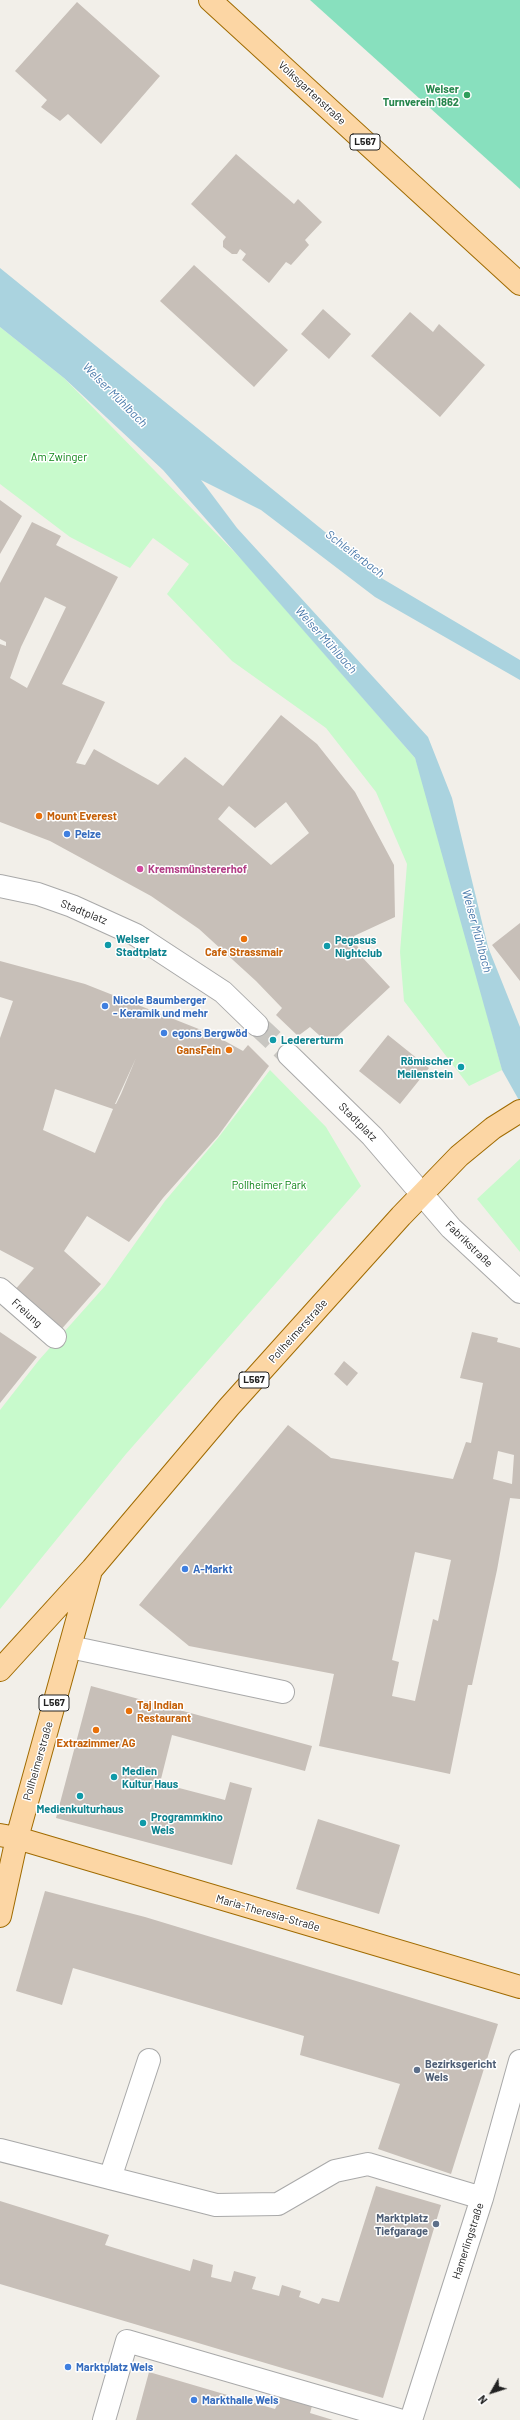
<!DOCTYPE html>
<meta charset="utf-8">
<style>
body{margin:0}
#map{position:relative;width:520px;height:2420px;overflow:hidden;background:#f2efe9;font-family:Barlow,sans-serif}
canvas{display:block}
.north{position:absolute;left:472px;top:2372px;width:40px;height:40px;-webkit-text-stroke:3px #fff;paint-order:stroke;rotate:231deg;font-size:11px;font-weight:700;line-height:16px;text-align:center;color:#222}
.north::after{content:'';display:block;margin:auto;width:14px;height:18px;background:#222;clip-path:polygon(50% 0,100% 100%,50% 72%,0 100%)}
</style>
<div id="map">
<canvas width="520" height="2420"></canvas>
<div class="north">N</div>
</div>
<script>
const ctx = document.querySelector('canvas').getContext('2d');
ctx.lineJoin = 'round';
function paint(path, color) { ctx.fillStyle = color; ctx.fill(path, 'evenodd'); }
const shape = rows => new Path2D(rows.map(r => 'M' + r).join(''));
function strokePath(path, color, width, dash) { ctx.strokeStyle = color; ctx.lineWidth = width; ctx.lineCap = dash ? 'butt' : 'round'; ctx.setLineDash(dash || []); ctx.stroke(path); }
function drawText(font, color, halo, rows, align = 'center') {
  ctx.font = font + ' Barlow,sans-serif'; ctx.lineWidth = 3; ctx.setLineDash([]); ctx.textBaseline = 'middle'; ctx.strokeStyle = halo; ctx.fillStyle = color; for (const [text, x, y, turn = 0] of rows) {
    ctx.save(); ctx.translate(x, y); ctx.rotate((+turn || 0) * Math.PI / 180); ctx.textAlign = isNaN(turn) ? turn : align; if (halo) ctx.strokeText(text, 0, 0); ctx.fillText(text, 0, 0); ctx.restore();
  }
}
paint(shape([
 [0,327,64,378,248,566,415,758,434,817,502,1070,469,1086,404,1001,400,952,407,864,376,792,326,728,232,661,167,594,189,564,153,538,130,568,70,537,0,484],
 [270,1070,326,1127,361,1186,126,1454,0,1609,0,1410,39,1360,105,1286,165,1201,218,1138],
 [520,1159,520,1252,477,1199]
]), '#c8facc');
paint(shape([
 [310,0,520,0,520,189]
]), '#88e0be');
paint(shape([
 [0,268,383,579,520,660,520,680,375,597,261,510,201,480,237,528,428,737,452,798,488,947,520,1027,520,1102,502,1070,415,758,163,470,64,378,0,327]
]), '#aad3df');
paint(shape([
 [77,2,160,76,101,144,68,114,60,121,41,107,47,100,15,71],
 [236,154,294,204,298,199,322,222,305,240,309,245,291,265,286,262,269,283,242,260,246,254,240,249,237,254,232,254,223,247,223,241,226,237,191,204],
 [194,265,288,350,254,387,160,301],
 [323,309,351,334,329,359,301,334],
 [410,312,433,332,439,324,485,365,440,417,371,356],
 [0,500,22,516,0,554],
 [32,522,61,536,56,545,118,577,62,684,105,702,76,763,85,765,94,749,158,785,185,757,223,786,281,715,317,744,355,792,394,865,395,917,354,936,361,956,390,987,329,1044,310,1027,298,1036,276,1015,282,1008,256,981,199,929,151,896,50,841,0,822,0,644,6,646,6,642,0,639,0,583],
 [45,597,66,607,27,688,10,678,21,647],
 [286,802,309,833,271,865,218,819,229,806,255,828],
 [520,923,520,981,492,945],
 [0,961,85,984,214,1035,243,1051,248,1045,269,1066,218,1136,163,1198,129,1242,87,1216,64,1251,101,1284,59,1332,13,1292,34,1268,0,1250,0,1038,13,1001,0,997],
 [136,1058,121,1094,116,1104,115,1104],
 [55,1089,113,1109,95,1153,43,1130],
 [388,1035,429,1068,400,1104,359,1071],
 [0,1332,37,1357,0,1403],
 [472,1332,498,1338,497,1342,520,1348,520,1499,510,1498,497,1570,472,1685,468,1685,450,1774,319,1746,334,1674,189,1646,139,1605,288,1425,331,1458,453,1479,466,1442,471,1443,483,1383,460,1378],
 [498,1451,514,1455,512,1484,493,1479],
 [415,1552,451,1560,438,1621,433,1619,415,1701,392,1696,399,1662,392,1660],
 [344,1361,358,1373,347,1386,334,1374],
 [91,1686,312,1746,305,1771,172,1735,160,1783,225,1800,230,1782,252,1788,232,1865,56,1818],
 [318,1819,400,1845,379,1914,296,1889],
 [45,1891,145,1917,498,2024,451,2174,378,2149,400,2084,300,2055,304,2036,73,1968,62,2005,16,1991],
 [376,2186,441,2205,383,2398,0,2284,0,2201,109,2235,105,2245,190,2271,193,2259,213,2265,211,2277,231,2282,234,2271,256,2277,252,2289,279,2296,282,2285,301,2291,299,2297,319,2304,322,2298,339,2302],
 [149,2372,275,2409,282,2394,312,2406,310,2413,333,2420,136,2420]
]), '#c7bfb8');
strokePath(shape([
 [257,1025,289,1055]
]), '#c8c6c1', 22, [22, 11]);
const minor = shape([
 [0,886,38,894,72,906,136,935,223,992,257,1025],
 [289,1055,372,1136,451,1228,520,1292],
 [0,1289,55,1337],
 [70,1647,283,1692],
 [0,2150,216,2205,278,2204,335,2171,368,2164,482,2198],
 [110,2178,149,2060],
 [104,2420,127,2341,399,2420],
 [411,2420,482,2198,520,2061]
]);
const major = shape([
 [210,0,520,284],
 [0,1670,92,1569,229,1407,401,1216,459,1156,493,1128,520,1111],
 [0,1835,17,1838,520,1987],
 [0,1916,17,1838,90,1574]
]);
strokePath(minor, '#a9a9a9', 24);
strokePath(major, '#a06b00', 24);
strokePath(minor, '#fff', 22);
strokePath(major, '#fcd6a4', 22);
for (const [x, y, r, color] of [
 [467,95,4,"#2e9e5b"],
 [39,816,4,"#e8710a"],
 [67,834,4,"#3f7fe0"],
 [140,869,4,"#d1479c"],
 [244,939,4,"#e8710a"],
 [108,945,4,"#0f9aa8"],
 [327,946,4,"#0f9aa8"],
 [105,1006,4,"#3f7fe0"],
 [164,1033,4,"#3f7fe0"],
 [273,1040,4,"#0f9aa8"],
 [229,1050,4,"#e8710a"],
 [461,1067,4,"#0f9aa8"],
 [185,1569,4,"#3f7fe0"],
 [129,1711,4,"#e8710a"],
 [96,1730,4,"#e8710a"],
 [114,1777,4,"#0f9aa8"],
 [80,1796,4,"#0f9aa8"],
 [143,1823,4,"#0f9aa8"],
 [417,2070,4,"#5c6f8a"],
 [436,2224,4,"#5c6f8a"],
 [68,2367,4,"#3f7fe0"],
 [194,2400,4,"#3f7fe0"]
]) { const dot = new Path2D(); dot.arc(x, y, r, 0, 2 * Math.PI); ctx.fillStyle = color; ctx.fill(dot); strokePath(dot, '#fff', 1.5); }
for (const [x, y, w] of [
 [365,142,30],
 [254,1380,30],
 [54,1703,30]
]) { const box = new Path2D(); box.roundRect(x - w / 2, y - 8, w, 16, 3); ctx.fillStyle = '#fff'; ctx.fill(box); strokePath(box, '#222', 1); }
drawText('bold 10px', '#222', null, [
 ["L567",365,142],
 ["L567",254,1380],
 ["L567",54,1703]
]);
drawText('bold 11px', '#27864d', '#fff', [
 ["Welser",459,89],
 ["Turnverein 1862",459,102]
], 'right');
drawText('11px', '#222', '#fff', [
 ["Volksgartenstraße",312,93,43],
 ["Stadtplatz",84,912,22],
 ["Stadtplatz",358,1122,45],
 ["Fabrikstraße",469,1244,44],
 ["Freiung",27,1313,42],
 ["Pollheimerstraße",298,1331,-48],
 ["Pollheimerstraße",38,1761,-74],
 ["Maria-Theresia-Straße",268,1913,16],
 ["Hamerlingstraße",468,2241,-72]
]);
drawText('11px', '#0c8416', '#fff', [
 ["Am Zwinger",59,457],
 ["Pollheimer Park",269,1185]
]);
drawText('bold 11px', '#c56008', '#fff', [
 ["Mount Everest",47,816],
 ["Cafe Strassmair",244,952,"center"],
 ["GansFein",221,1050,"right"],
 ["Taj Indian",137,1705],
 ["Restaurant",137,1718],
 ["Extrazimmer AG",96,1743,"center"]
], 'left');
drawText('bold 11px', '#366cbe', '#fff', [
 ["Pelze",75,834],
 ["Nicole Baumberger",113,1000],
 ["- Keramik und mehr",113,1013],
 ["egons Bergwöd",172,1033],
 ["A-Markt",193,1569],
 ["Marktplatz Wels",76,2367],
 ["Markthalle Wels",202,2400]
], 'left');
drawText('bold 11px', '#b23c85', '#fff', [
 ["Kremsmünstererhof",148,869]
], 'left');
drawText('bold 11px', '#0d838f', '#fff', [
 ["Welser",116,939],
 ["Stadtplatz",116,952],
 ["Pegasus",335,940],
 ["Nightclub",335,953],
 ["Ledererturm",281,1040],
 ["Römischer",453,1061,"right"],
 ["Meilenstein",453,1074,"right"],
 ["Medien",122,1771],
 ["Kultur Haus",122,1784],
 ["Medienkulturhaus",80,1809,"center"],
 ["Programmkino",151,1817],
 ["Wels",151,1830]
], 'left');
drawText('bold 11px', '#4e5e75', '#fff', [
 ["Bezirksgericht",425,2064],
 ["Wels",425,2077],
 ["Marktplatz",428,2218,"right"],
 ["Tiefgarage",428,2231,"right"]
], 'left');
drawText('italic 12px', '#4a7aab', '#fff', [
 ["Welser Mühlbach",115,395,45],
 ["Schleiferbach",355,554,37],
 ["Welser Mühlbach",326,640,48],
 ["Welser Mühlbach",477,931,75]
]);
</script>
